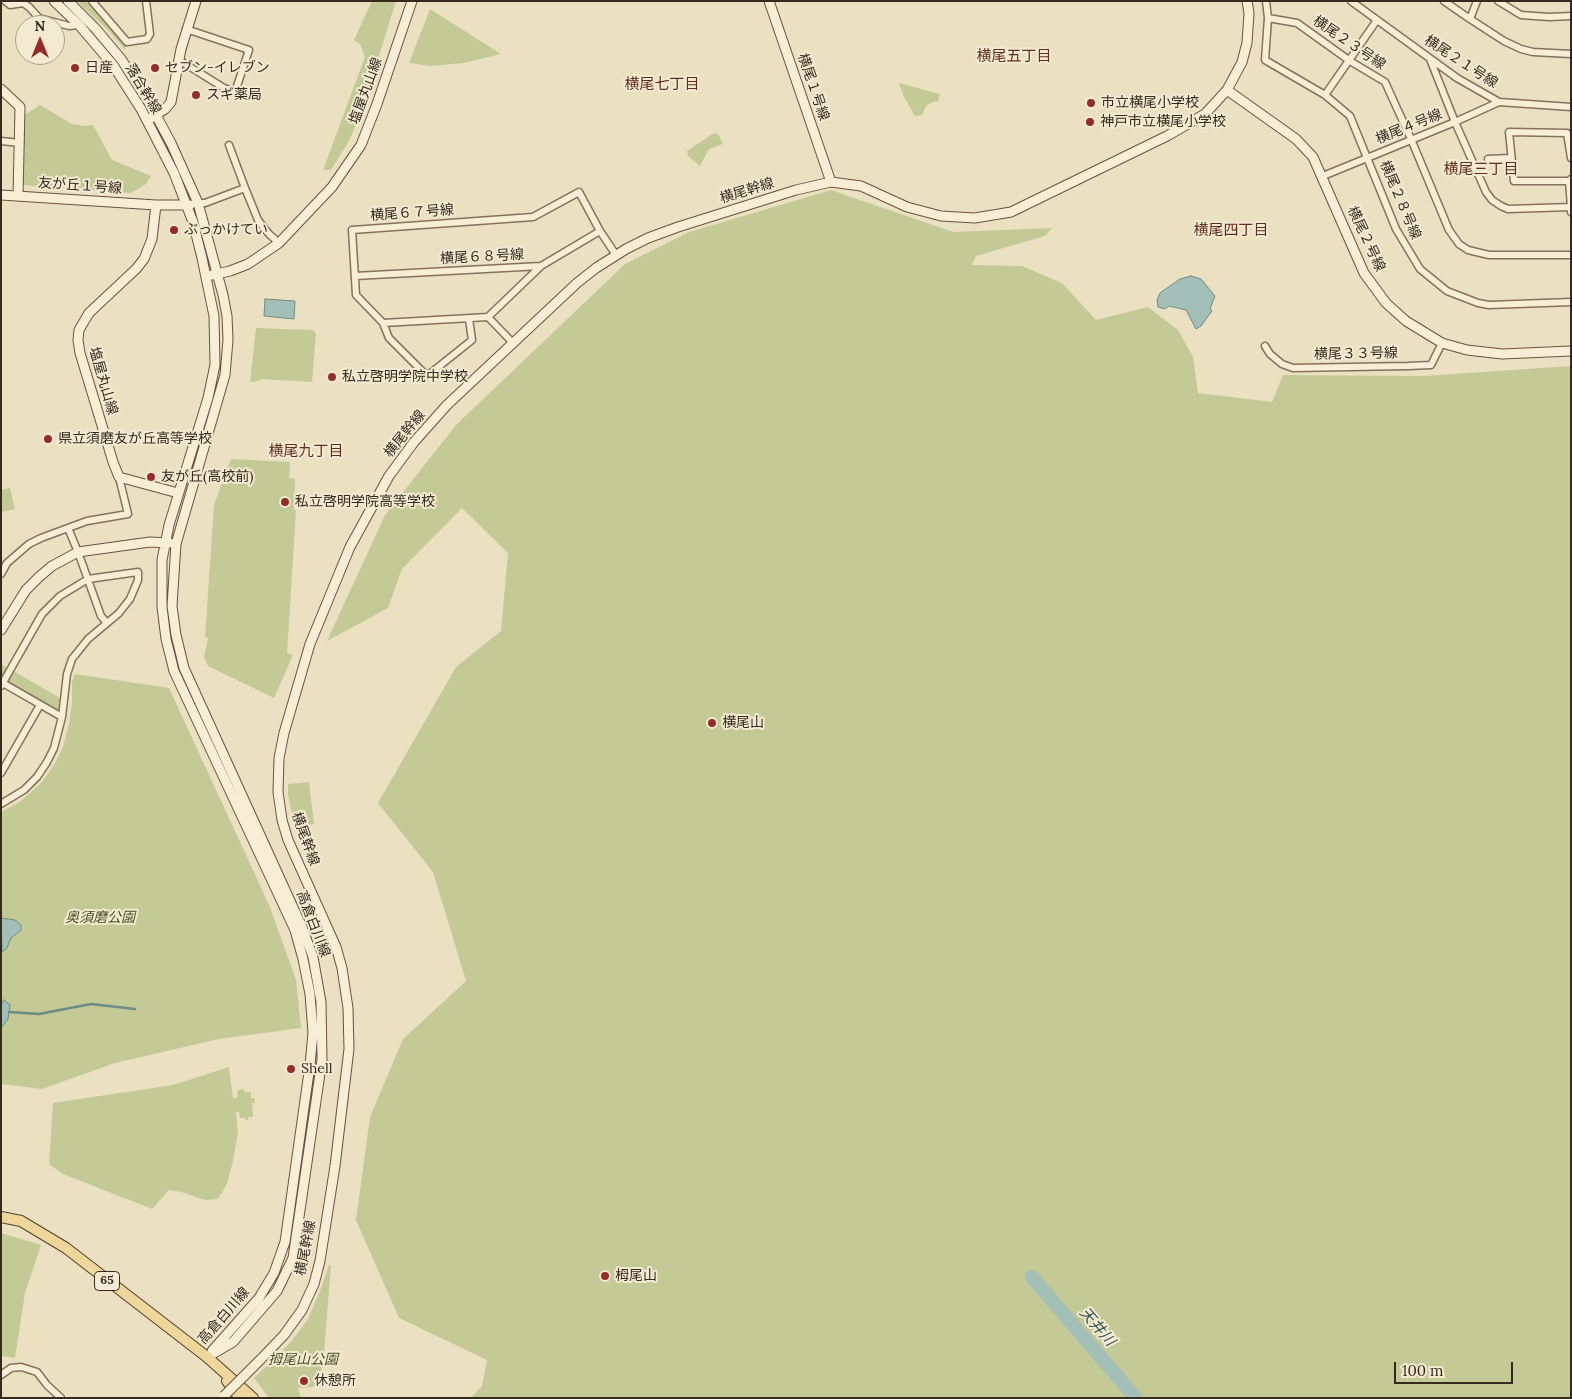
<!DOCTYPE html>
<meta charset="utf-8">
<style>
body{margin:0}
#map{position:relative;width:1572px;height:1399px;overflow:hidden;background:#ece0c2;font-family:Lora,serif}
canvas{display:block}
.frame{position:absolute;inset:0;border:2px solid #362a1e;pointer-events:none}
.north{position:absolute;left:15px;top:15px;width:50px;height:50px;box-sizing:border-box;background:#f4ead1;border:1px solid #a89d89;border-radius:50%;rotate:0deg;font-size:14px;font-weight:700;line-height:20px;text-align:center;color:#362a1e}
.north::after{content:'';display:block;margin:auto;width:18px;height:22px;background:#922d2c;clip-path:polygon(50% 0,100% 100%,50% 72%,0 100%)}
.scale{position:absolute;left:1394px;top:1362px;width:119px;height:22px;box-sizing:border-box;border:2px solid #362a1e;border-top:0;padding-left:6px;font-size:15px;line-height:18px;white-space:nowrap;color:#362a1e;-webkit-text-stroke:4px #f4ead1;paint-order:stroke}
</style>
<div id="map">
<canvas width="1572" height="1399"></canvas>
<div class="frame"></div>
<div class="north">N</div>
<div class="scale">100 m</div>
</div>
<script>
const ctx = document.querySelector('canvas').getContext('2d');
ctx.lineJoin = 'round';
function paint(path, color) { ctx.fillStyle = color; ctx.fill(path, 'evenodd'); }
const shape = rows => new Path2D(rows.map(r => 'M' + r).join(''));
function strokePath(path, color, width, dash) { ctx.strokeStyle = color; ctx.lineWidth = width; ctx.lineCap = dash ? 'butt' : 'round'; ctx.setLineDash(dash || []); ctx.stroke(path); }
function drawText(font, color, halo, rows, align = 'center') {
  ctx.font = font + ' Lora,"Noto Sans JP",serif'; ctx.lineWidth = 4; ctx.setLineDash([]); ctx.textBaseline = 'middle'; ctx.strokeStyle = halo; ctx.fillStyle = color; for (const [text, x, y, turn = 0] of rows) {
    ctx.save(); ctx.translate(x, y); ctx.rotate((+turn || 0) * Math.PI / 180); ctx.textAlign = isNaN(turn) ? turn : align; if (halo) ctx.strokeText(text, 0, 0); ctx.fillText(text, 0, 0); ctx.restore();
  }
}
paint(shape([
 [77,1,86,1,126,47,125,50,111,33],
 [372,1,396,1,365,101,350,139,331,170,323,170,365,57,360,44,354,40],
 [430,9,501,54,464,63,430,66,409,63],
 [899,83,940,94,938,102,934,101,926,106,922,115,915,116,904,97],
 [40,105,72,124,85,126,93,125,112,160,151,176,146,184,131,193,23,185,23,116],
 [714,133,718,134,723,144,709,149,700,166,688,156,687,151],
 [831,190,953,232,1052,228,1045,236,976,256,972,265,1022,266,1062,283,1096,320,1148,307,1178,330,1193,357,1198,393,1272,402,1283,375,1424,376,1571,366,1571,1398,471,1398,482,1386,487,1360,399,1318,356,1220,370,1117,403,1039,466,981,433,872,378,803,456,667,501,631,508,553,462,508,402,569,388,608,327,641,385,515,456,425,625,264,689,232],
 [256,328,312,330,316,333,312,382,262,379,255,382,250,382],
 [231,459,290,462,289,478,295,479,294,510,296,510,287,653,293,655,274,698,208,666,204,657,208,638,205,637,214,505],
 [10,488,15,509,1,512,1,490],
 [1,664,62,699,61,707,56,710,1,677],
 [75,674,169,688,270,907,296,980,301,1028,219,1039,115,1063,42,1089,1,1084,1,812,21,801,41,783,54,765,63,747,69,724,72,702,72,682],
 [309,782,314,824,295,828,288,795,288,784],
 [229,1067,233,1098,237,1098,238,1090,244,1089,245,1092,251,1092,251,1098,254,1098,255,1103,252,1103,253,1117,248,1117,248,1120,245,1120,245,1118,240,1118,239,1112,236,1112,238,1133,233,1161,227,1184,218,1199,205,1200,181,1192,169,1190,152,1209,63,1174,49,1164,53,1103,173,1085],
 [1,1233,41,1245,25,1293,15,1358,1,1356],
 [329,1265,331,1265,323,1366,314,1387,298,1388,301,1398,269,1398,254,1378,290,1343,308,1319,320,1291]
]), '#c3ca96');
const water = shape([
 [1191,276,1201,279,1215,296,1210,309,1212,311,1201,326,1196,329,1186,310,1169,306,1165,309,1158,307,1157,300,1160,293,1180,279,1191,276],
 [265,299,295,301,294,319,264,316,265,299],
 [1,918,15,920,21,925,21,930,11,938,7,948,2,952,1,918],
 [4,1000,10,1005,8,1019,1,1028,1,1004,4,1000]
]);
paint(water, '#a4bfb7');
strokePath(water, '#6c8d85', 1);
strokePath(shape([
 [9,1012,39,1014,91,1004,135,1009]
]), '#6c8d85', 2.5);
strokePath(shape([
 [1032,1277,1136,1398]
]), '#a4bfb7', 14);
const street = shape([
 [5,1,10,5,23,3,29,7,39,18,69,26,79,25],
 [92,1,127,42,147,39,150,34,146,1],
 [1266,1,1268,18,1265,60,1325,95,1350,116,1396,229,1420,269,1447,291,1478,303,1489,305,1571,302],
 [1351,1,1457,78,1499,102,1571,107],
 [1444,1,1470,19],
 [1477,1,1470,19,1504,41,1521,49,1533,52,1571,54],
 [1498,1,1521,15,1549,17,1571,16],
 [1268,18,1297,23,1350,61,1385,82,1411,139,1449,230,1459,244,1468,250,1489,255,1571,255],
 [1430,59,1455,122,1499,102],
 [179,60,224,88,235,92,249,50,186,29],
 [1325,95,1377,20],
 [1,141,20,143],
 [229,145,245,188],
 [1571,158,1567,133,1509,132,1514,181,1569,181,1571,179],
 [1488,159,1511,158],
 [1323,176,1455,122,1486,192,1492,200,1501,206,1508,209,1571,207,1571,212],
 [1569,181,1571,207],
 [198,203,205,203,245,188,258,220,269,234,279,243],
 [355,276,541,266,600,231],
 [488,317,541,266],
 [383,323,389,338,427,376,472,340,469,319],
 [513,343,488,317,383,323,356,295,352,230,533,217,579,192,600,231,616,255],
 [1265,346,1270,354,1282,364,1293,368,1408,366,1431,365,1442,343],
 [68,528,78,552,101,616,107,623],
 [1,574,7,563,29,544,41,538,87,521,128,514,119,477],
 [1,682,62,717],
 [1,686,42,614,60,596,88,579,138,572,138,580,130,599,119,613,88,639,72,659,67,674,62,717,54,748,47,762,37,777,24,790,1,804],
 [1,773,40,705],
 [1,1375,11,1368,21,1367,37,1372,47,1385,61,1398]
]);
const secondary = shape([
 [54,1,79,25,113,65,141,109,174,173,193,222,202,258,214,316,215,365,208,398,169,525,162,560,162,607,166,639,174,671,295,930,303,959,310,994,313,1033,310,1065,285,1242,274,1273,259,1298,212,1351],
 [68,1,95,28,121,59,150,104,171,143,198,203,223,295,227,316,228,340,225,375,176,544,172,606,176,635,184,668,302,927,313,957,321,1002,322,1060,293,1258,277,1291,233,1342,207,1357],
 [769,1,831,182],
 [1,89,20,107,18,196],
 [1227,90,1296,139,1313,157,1364,273,1386,303,1406,321,1442,343,1467,350,1502,354,1571,351],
 [151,118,165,109,171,102,181,49,196,1],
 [1,195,156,205,190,205],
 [156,205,152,239,144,259,136,269,89,313,79,330,78,340,80,353,113,462,119,477,178,493],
 [212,275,230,271,248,264,279,243,332,187,361,145,377,104,412,1],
 [1,630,26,590,39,577,52,566,78,552,150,542,170,543],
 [261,1359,284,1335,302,1310,314,1284,320,1261,335,1166,349,1049,348,1008,342,968,336,947,288,840,282,820,278,792,279,758,284,733,310,644,350,547,389,476,414,442,447,405,577,283,596,268,626,249,648,238,678,227,796,190,831,182,861,186,907,207,941,216,975,218,1011,212,1167,136,1205,114,1227,90,1242,62,1247,43,1249,13,1247,1]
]);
const primary = shape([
 [1,1217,21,1221,66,1248,207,1357,253,1398],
 [227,1381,240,1398]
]);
strokePath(street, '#85725a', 9);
strokePath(secondary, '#67533d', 11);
strokePath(primary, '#53402e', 12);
strokePath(street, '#f7eed5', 6);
strokePath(secondary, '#f7eed5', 9);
strokePath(primary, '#efd69b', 10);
const secondaryBridge = shape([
 [224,1396,261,1359]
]);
strokePath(secondaryBridge, '#67533d', 11, []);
strokePath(secondaryBridge, '#f7eed5', 9);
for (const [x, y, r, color] of [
 [75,68,5,"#922d2c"],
 [155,68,5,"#922d2c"],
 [196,95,5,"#922d2c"],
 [1091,103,5,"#922d2c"],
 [1090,122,5,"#922d2c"],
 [174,230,5,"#922d2c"],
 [332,377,5,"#922d2c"],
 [48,439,5,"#922d2c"],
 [151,477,5,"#922d2c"],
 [285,502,5,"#922d2c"],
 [712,723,5,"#922d2c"],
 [291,1069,5,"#922d2c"],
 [605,1276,5,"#922d2c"],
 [304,1381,5,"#922d2c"]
]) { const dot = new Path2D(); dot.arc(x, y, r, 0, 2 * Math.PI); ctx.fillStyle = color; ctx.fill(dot); strokePath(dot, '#f4ead1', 2); }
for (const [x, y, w] of [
 [107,1281,25]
]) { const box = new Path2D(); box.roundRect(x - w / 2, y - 9.5, w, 19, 4); ctx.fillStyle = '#f4ead1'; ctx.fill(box); strokePath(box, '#362a1e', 1); }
drawText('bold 12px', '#362a1e', null, [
 ["65",107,1281]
]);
drawText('14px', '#362a1e', '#f4ead1', [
 ["横尾２３号線",1349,43,34],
 ["横尾２１号線",1461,62,33],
 ["横尾１号線",813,87,71],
 ["落合幹線",143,89,59],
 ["塩屋丸山線",366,91,-70],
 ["横尾４号線",1409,127,-22],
 ["友が丘１号線",80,186,4],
 ["横尾幹線",747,191,-17],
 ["横尾２８号線",1400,200,67],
 ["横尾６７号線",412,213,-4],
 ["横尾２号線",1366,239,65],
 ["横尾６８号線",482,257,-3],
 ["横尾３３号線",1356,354,-1],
 ["塩屋丸山線",103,381,74],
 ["横尾幹線",405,434,-51],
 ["横尾幹線",305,839,70],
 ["高倉白川線",313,924,69],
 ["横尾幹線",306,1248,-79],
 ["高倉白川線",224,1316,-49]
]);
drawText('14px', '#362a1e', '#f4ead1', [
 ["日産",85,68],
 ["セブン-イレブン",165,68],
 ["スギ薬局",206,95],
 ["市立横尾小学校",1101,103],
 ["神戸市立横尾小学校",1100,122],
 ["ぶっかけてい",184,230],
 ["私立啓明学院中学校",342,377],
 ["県立須磨友が丘高等学校",58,439],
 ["友が丘(高校前)",161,477],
 ["私立啓明学院高等学校",295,502],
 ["横尾山",722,723],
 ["Shell",301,1069],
 ["栂尾山",615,1276],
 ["休憩所",314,1381]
], 'left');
drawText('italic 14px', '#465125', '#f4ead1', [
 ["奥須磨公園",100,918],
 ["拇尾山公園",303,1360]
]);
drawText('15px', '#612d1e', '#f4ead1', [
 ["横尾五丁目",1014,57],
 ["横尾七丁目",662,85],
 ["横尾三丁目",1481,170],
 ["横尾四丁目",1231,231],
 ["横尾九丁目",306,452]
]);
drawText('italic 15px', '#2d5553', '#f4ead1', [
 ["天井川",1097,1327,49]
]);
</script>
